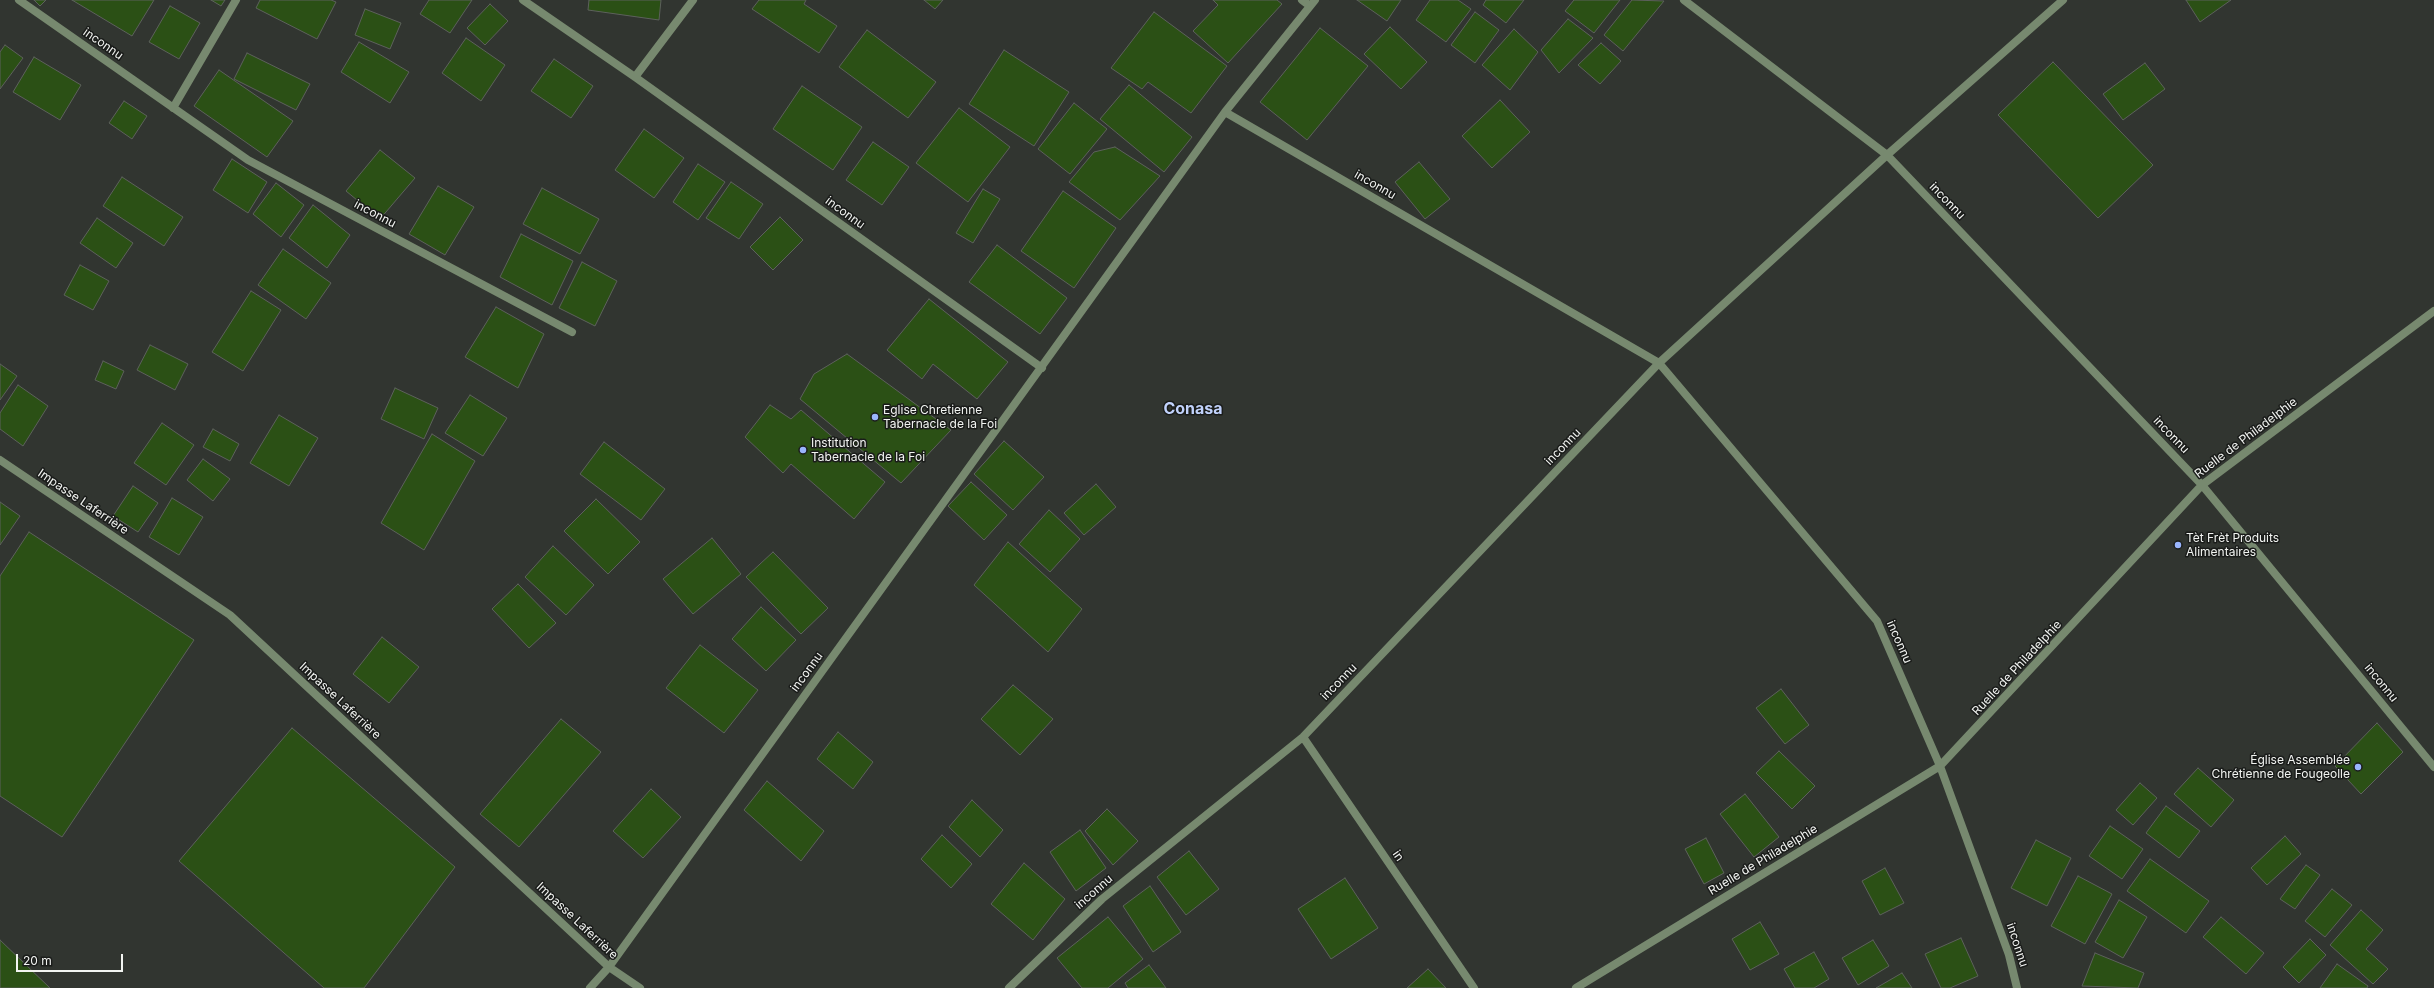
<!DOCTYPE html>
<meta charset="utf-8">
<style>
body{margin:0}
#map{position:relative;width:2434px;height:988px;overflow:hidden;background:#313530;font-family:Inter,sans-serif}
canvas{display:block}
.scale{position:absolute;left:16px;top:954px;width:107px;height:18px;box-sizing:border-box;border:2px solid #f2f4f1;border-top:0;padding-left:5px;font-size:12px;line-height:14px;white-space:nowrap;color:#f2f4f1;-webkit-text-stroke:3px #1a1c1a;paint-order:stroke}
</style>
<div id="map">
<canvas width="2434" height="988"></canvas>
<div class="scale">20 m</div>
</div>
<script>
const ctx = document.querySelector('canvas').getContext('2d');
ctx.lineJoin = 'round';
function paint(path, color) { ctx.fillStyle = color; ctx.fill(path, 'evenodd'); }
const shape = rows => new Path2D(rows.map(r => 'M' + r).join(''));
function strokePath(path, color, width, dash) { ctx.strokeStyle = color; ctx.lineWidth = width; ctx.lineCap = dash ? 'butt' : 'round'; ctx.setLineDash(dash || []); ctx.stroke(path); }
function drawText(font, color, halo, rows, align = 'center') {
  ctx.font = font + ' Inter,sans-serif'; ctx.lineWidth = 3; ctx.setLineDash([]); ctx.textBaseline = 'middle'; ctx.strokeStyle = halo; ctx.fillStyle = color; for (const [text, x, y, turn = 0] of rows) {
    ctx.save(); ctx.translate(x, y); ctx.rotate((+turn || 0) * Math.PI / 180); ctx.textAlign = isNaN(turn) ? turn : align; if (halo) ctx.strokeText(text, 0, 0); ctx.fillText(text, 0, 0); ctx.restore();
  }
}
const building = shape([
 [34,0,46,0,40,6,34,0],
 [72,0,154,0,132,36,72,0],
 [211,0,225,0,221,6,211,0],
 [260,0,331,0,336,2,317,39,256,8,260,0],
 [429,0,472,0,450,33,420,14,429,0],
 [589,0,661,0,659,20,588,10,589,0],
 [759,0,806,0,804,4,837,26,819,53,752,9,759,0],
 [924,0,943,0,935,9,924,0],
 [1213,0,1277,0,1282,4,1228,63,1193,31,1218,5,1213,0],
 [1357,0,1401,0,1387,21,1357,0],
 [1430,0,1458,0,1471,9,1446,42,1416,20,1430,0],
 [1486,0,1524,0,1506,23,1483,5,1486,0],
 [1574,0,1620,0,1594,33,1565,11,1574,0],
 [1632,0,1664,1,1623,51,1604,35,1632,0],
 [2186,0,2231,0,2200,22,2186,0],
 [490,4,508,21,485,45,467,28,490,4],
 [170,6,200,23,179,59,149,42,170,6],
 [365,9,401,23,390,49,355,35,365,9],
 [1154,12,1227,66,1191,113,1148,82,1142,89,1111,68,1154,12],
 [1475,12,1499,30,1475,63,1451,45,1475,12],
 [1568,19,1593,38,1559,73,1541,50,1568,19],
 [1390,27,1427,62,1401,89,1364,54,1390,27],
 [1320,28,1368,66,1307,140,1260,102,1320,28],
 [1514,29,1538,52,1510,90,1482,65,1514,29],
 [867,30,936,82,908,118,839,67,867,30],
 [466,38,505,65,481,101,442,73,466,38],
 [359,42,409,72,390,103,341,72,359,42],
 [1601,43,1621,61,1600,84,1578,65,1601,43],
 [5,45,23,58,0,89,0,52,5,45],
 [1004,50,1069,92,1034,146,969,104,1004,50],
 [247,53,310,84,296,110,234,79,247,53],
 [34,57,81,85,60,120,13,92,34,57],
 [554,59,593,86,571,118,531,91,554,59],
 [2053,62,2153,165,2098,218,1998,115,2053,62],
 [2145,63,2165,89,2123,120,2103,94,2145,63],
 [219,70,293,121,267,157,194,106,219,70],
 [1129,85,1192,137,1164,172,1100,119,1129,85],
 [802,86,862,127,833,170,773,129,802,86],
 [1500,100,1530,132,1492,168,1462,136,1500,100],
 [124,101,147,116,132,139,109,123,124,101],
 [1074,103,1107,129,1070,174,1038,149,1074,103],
 [959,108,1010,147,968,202,916,163,959,108],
 [644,129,684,158,654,198,615,170,644,129],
 [873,142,909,167,882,205,846,180,873,142],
 [1115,147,1160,176,1120,220,1069,182,1094,152,1115,147],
 [380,150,415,178,380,219,346,191,380,150],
 [232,159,267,182,248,213,213,190,232,159],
 [1419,162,1450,199,1425,219,1395,182,1419,162],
 [698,164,725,182,698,220,673,202,698,164],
 [122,177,183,217,164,246,103,206,122,177],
 [731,182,763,204,739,239,706,218,731,182],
 [276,183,304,205,281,237,253,214,276,183],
 [438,186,474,207,445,255,409,234,438,186],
 [542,188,599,219,580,254,523,224,542,188],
 [983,189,1000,199,973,243,956,233,983,189],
 [1063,191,1116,228,1074,288,1021,251,1063,191],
 [313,205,350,235,327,268,289,238,313,205],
 [780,217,803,240,773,270,750,247,780,217],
 [97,218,133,243,116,268,80,243,97,218],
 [521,234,573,261,552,305,500,277,521,234],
 [997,245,1067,298,1040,334,969,282,997,245],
 [283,249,331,283,306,319,258,285,283,249],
 [582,262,617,281,595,326,559,308,582,262],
 [80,265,109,281,93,310,64,295,80,265],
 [251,291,281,310,243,371,212,352,251,291],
 [929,299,1008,362,977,399,933,364,922,379,887,350,929,299],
 [496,307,544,334,518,388,465,357,496,307],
 [150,345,188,364,175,390,137,370,150,345],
 [847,354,951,430,901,483,800,399,814,374,847,354],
 [103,361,124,371,116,389,95,380,103,361],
 [0,364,17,376,0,400,0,364],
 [18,385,48,406,23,446,0,429,0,413,18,385],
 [395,388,438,408,424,439,381,419,395,388],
 [470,395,507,418,483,456,445,433,470,395],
 [770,405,791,419,801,410,885,482,854,519,791,464,783,473,745,437,770,405],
 [279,415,318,438,289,486,250,463,279,415],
 [162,423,194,445,166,485,134,463,162,423],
 [213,429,239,444,230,461,203,447,213,429],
 [432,434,475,461,424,550,381,523,432,434],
 [1004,441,1044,477,1013,510,974,474,1004,441],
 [604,442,665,489,641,520,580,474,604,442],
 [203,459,230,479,213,501,187,480,203,459],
 [971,482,1007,515,984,540,948,506,971,482],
 [1096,484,1116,507,1084,535,1064,513,1096,484],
 [133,486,158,503,138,532,113,516,133,486],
 [172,498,203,517,179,555,149,537,172,498],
 [596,499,640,542,608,574,564,531,596,499],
 [0,502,20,516,0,545,0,502],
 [1049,510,1080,539,1050,572,1019,544,1049,510],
 [29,532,194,640,62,837,0,796,0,576,29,532],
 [712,538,741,574,693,614,663,579,712,538],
 [1008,542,1082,609,1048,652,974,585,1008,542],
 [553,546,594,585,566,615,525,577,553,546],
 [773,552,828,608,801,634,746,577,773,552],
 [518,584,556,623,529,648,492,609,518,584],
 [761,607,796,640,766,671,732,639,761,607],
 [382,637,419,667,389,703,353,674,382,637],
 [700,645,758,690,724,733,666,688,700,645],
 [1013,685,1053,719,1020,755,981,719,1013,685],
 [1781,689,1809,725,1785,744,1756,708,1781,689],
 [561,719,601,752,519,847,480,814,561,719],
 [2377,723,2403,752,2361,794,2335,766,2377,723],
 [292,728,455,867,364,988,324,988,179,861,292,728],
 [838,732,873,762,853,789,817,759,838,732],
 [1779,751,1815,786,1792,809,1756,773,1779,751],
 [2198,768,2234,800,2211,827,2174,794,2198,768],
 [767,781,824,831,801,861,744,810,767,781],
 [2140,783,2157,798,2133,825,2116,810,2140,783],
 [651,789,681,817,643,858,613,831,651,789],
 [1745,794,1779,837,1754,857,1720,814,1745,794],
 [972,800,1003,830,980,857,949,827,972,800],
 [2166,806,2200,831,2179,858,2146,833,2166,806],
 [1107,809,1138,841,1113,865,1085,831,1107,809],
 [2110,826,2143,849,2122,879,2089,856,2110,826],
 [1080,830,1106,868,1076,891,1050,852,1080,830],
 [942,835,972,864,951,888,921,859,942,835],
 [2285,836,2301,854,2267,885,2251,868,2285,836],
 [1706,838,1724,873,1704,884,1685,849,1706,838],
 [2036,840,2071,858,2047,906,2011,888,2036,840],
 [1189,851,1219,889,1186,915,1157,877,1189,851],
 [2150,859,2209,901,2186,933,2127,891,2150,859],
 [1024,863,1065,899,1033,940,991,904,1024,863],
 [2306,865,2320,875,2295,909,2280,899,2306,865],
 [1885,868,1904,903,1880,915,1862,881,1885,868],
 [2078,876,2112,894,2085,944,2051,926,2078,876],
 [1345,878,1378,928,1331,959,1298,909,1345,878],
 [1150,886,1181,932,1153,952,1123,906,1150,886],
 [2332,889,2352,905,2325,937,2305,921,2332,889],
 [2119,900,2147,917,2123,958,2095,942,2119,900],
 [2361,910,2383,930,2366,949,2388,969,2373,984,2330,945,2361,910],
 [1108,917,1143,959,1108,988,1082,988,1057,958,1108,917],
 [2221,917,2264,953,2246,974,2203,937,2221,917],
 [1760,922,1779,954,1750,970,1732,939,1760,922],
 [1961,938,1978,976,1950,988,1941,988,1925,954,1961,938],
 [2310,939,2326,955,2299,983,2283,967,2310,939],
 [0,940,50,988,0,988,0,940],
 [1873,940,1889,966,1858,985,1842,958,1873,940],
 [1814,952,1829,979,1814,988,1795,988,1784,969,1814,952],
 [2095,953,2144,973,2138,988,2082,986,2095,953],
 [2337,964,2368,986,2367,988,2320,988,2337,964],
 [1149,965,1166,988,1128,988,1125,983,1149,965],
 [1428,969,1446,988,1407,988,1428,969],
 [1902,973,1912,988,1876,988,1902,973]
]);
paint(building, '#2b5015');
strokePath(building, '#5d615c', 1);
strokePath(shape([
 [19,0,248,160,572,332],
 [523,0,635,77,1042,368],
 [1302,0,1310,6],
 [1684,0,1887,155,2202,485,2434,767],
 [635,77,693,0],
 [173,108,236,0],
 [1225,112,1659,363,1877,621,1940,766,2009,955,2017,988],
 [0,460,230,615,609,967,640,988],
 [1303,737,1474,988],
 [590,988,609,967,1225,112,1315,0],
 [1009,988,1102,899,1303,737,1659,363,1887,155,2063,0],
 [1576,988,1940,766,2202,485,2434,311]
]), '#77896f', 8);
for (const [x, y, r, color] of [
 [875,417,4,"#99b5fd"],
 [803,450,4,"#99b5fd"],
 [2178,545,4,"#99b5fd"],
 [2358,767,4,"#99b5fd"]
]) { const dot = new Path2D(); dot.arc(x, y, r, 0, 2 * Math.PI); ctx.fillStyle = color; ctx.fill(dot); strokePath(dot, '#1a1c1a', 1.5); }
drawText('12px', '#f2f4f1', '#1a1c1a', [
 ["inconnu",103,44,35],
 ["inconnu",1375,185,30],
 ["inconnu",1947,201,46],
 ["inconnu",845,213,36],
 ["inconnu",375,214,28],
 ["inconnu",2171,435,46],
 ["Ruelle de Philadelphie",2246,438,-37],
 ["inconnu",1563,447,-46],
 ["Impasse Laferrière",83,502,34],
 ["inconnu",1899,642,66],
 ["Ruelle de Philadelphie",2017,668,-47],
 ["inconnu",807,672,-54],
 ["inconnu",1339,682,-46],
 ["inconnu",2381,683,51],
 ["Impasse Laferrière",340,701,43],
 ["in",1398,856,56],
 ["Ruelle de Philadelphie",1763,860,-31],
 ["inconnu",1094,892,-41],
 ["Impasse Laferrière",577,921,43],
 ["inconnu",2017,945,72]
]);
drawText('12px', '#f2f4f1', '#1a1c1a', [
 ["Eglise Chretienne",883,410],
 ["Tabernacle de la Foi",883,424],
 ["Institution",811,443],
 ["Tabernacle de la Foi",811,457],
 ["Tèt Frèt Produits",2186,538],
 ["Alimentaires",2186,552],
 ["Église Assemblée",2350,760,"right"],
 ["Chrétienne de Fougeolle",2350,774,"right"]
], 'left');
drawText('bold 16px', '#c1d2fb', '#1a1c1a', [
 ["Conasa",1193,409]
]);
</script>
